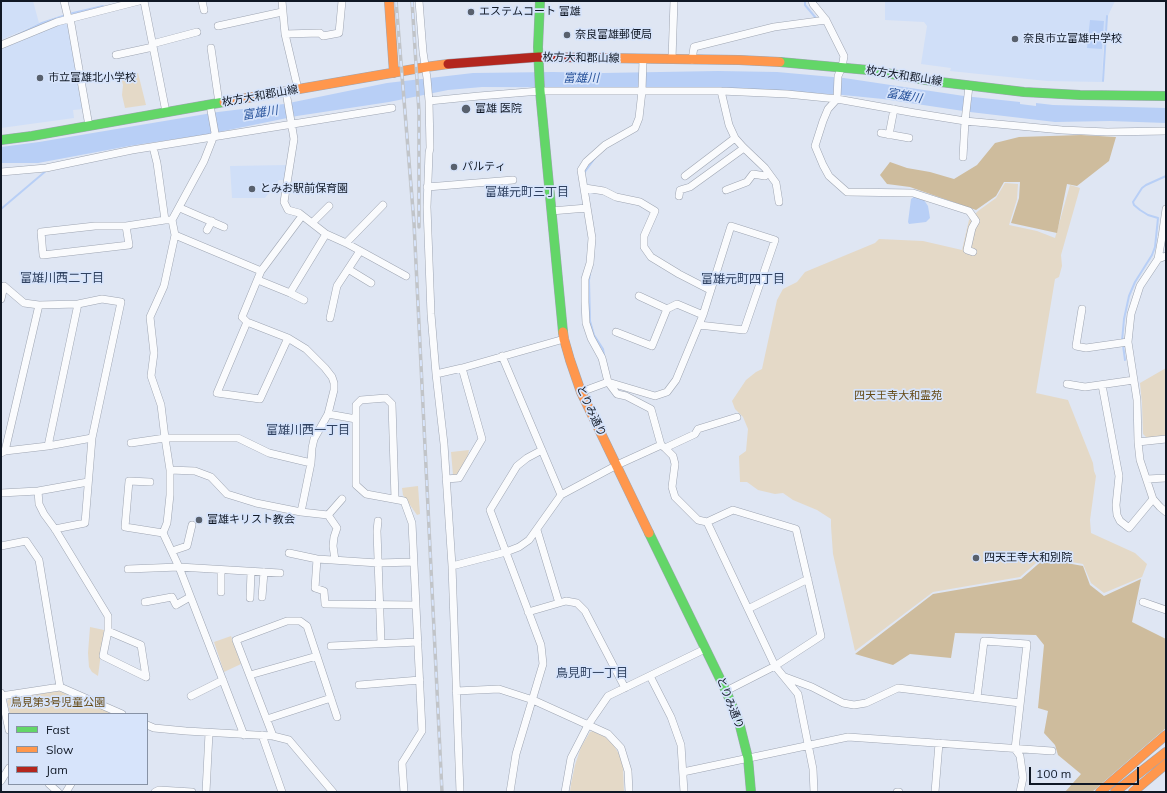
<!DOCTYPE html>
<meta charset="utf-8">
<style>
body{margin:0}
#map{position:relative;width:1167px;height:793px;overflow:hidden;background:#dfe6f3;font-family:Mulish,sans-serif}
canvas{display:block}
.frame{position:absolute;inset:0;border:2px solid #101825;pointer-events:none}
.legend{position:absolute;left:8px;top:713px;width:140px;height:72px;box-sizing:border-box;background:#d7e4fb;border:1px solid #8792a5;margin:0;padding:5px 7px;list-style:none;font-size:12px;color:#101825}
.legend li{display:flex;align-items:center;gap:8px;height:20px}
.legend b{width:20px;border:1px solid #8792a5}
.scale{position:absolute;left:1029px;top:767px;width:110px;height:18px;box-sizing:border-box;border:2px solid #101825;border-top:0;padding-left:5px;font-size:12px;line-height:14px;white-space:nowrap;color:#101825;-webkit-text-stroke:3px #d7e4fb;paint-order:stroke}
</style>
<div id="map">
<canvas width="1167" height="793"></canvas>
<div class="frame"></div>
<ul class="legend">
<li><b style="height:5px;background:#63d668"></b>Fast</li>
<li><b style="height:5px;background:#ff974d"></b>Slow</li>
<li><b style="height:5px;background:#b3261e"></b>Jam</li>
</ul>
<div class="scale">100 m</div>
</div>
<script>
const ctx = document.querySelector('canvas').getContext('2d');
ctx.lineJoin = 'round';
function paint(path, color) { ctx.fillStyle = color; ctx.fill(path, 'evenodd'); }
const shape = rows => new Path2D(rows.map(r => 'M' + r).join(''));
function strokePath(path, color, width, dash) { ctx.strokeStyle = color; ctx.lineWidth = width; ctx.lineCap = dash ? 'butt' : 'round'; ctx.setLineDash(dash || []); ctx.stroke(path); }
function drawText(font, color, halo, rows, align = 'center') {
  ctx.font = font + ' Mulish,"Noto Sans JP",sans-serif'; ctx.lineWidth = 3.5; ctx.setLineDash([]); ctx.textBaseline = 'middle'; ctx.strokeStyle = halo; ctx.fillStyle = color; for (const [text, x, y, turn = 0] of rows) {
    ctx.save(); ctx.translate(x, y); ctx.rotate((+turn || 0) * Math.PI / 180); ctx.textAlign = isNaN(turn) ? turn : align; if (halo) ctx.strokeText(text, 0, 0); ctx.fillText(text, 0, 0); ctx.restore();
  }
}
paint(shape([
 [1,1,33,1,39,23,1,40],
 [885,1,1115,1,1107,18,1103,52,1102,82,1047,81,950,71,951,68,921,64,927,26,924,22,885,20],
 [68,21,84,109,73,110,74,118,1,128,1,48],
 [288,165,286,180,279,180,265,198,232,198,230,166]
]), '#d0dff8');
paint(shape([
 [138,73,146,105,125,108,122,95,123,85,121,77],
 [1005,183,1018,184,1017,199,1009,225,1037,231,1055,238,1070,185,1080,188,1061,255,1062,266,1059,277,1055,279,1036,393,1068,400,1093,463,1094,471,1096,476,1090,520,1091,533,1135,553,1147,564,1142,577,1104,593,1091,583,1083,564,1043,557,1020,577,933,592,855,651,833,554,831,526,831,519,817,510,793,500,783,493,775,494,758,490,747,482,740,482,739,456,746,451,748,429,743,417,735,409,732,401,746,380,756,372,762,369,777,300,783,289,797,282,805,272,875,243,879,239,923,241,962,250,969,220,978,211,996,198],
 [1166,368,1166,435,1147,438,1143,434,1142,404,1140,383],
 [469,450,468,455,457,475,453,475,451,452],
 [418,486,420,514,417,515,403,495,402,488],
 [90,627,104,630,98,676,92,672,89,667,88,653],
 [231,636,241,664,224,672,214,642],
 [59,691,108,711,109,714,10,714,7,701,10,698],
 [593,731,605,737,613,744,619,754,623,766,624,792,570,792,571,784,575,765,581,747,590,732]
]), '#e4d9c7');
paint(shape([
 [1081,135,1116,137,1109,161,1077,186,1067,184,1057,233,1011,223,1019,198,1020,182,1004,182,996,196,976,210,910,187,887,184,880,175,890,162,907,168,930,172,954,179,977,165,995,143,1019,137],
 [1044,559,1083,566,1090,585,1104,596,1141,579,1132,622,1166,639,1166,728,1092,792,1065,792,1081,774,1058,755,1055,745,1044,733,1048,711,1038,708,1044,645,1036,635,955,633,951,658,910,654,893,665,855,654,933,594,1021,579]
]), '#cebc9d');
paint(shape([
 [1090,20,1104,21,1102,49,1087,48],
 [718,71,777,72,844,78,964,96,1020,102,1020,104,1036,106,1036,103,1053,105,1166,108,1166,123,1110,121,1055,122,970,112,883,99,843,95,736,88,482,87,448,90,389,102,297,116,209,134,129,146,38,163,1,163,1,147,39,142,218,112,284,104,387,83,473,73,553,72,603,73],
 [915,196,924,200,928,206,930,218,926,222,909,224,908,222,911,199]
]), '#b8cff6');
strokePath(shape([
 [805,1,805,5,815,17],
 [15,36,42,23,69,14,103,6],
 [1103,81,1107,16],
 [584,174,584,173,595,158],
 [1,209,47,170],
 [590,273,589,280,590,321,594,335,603,349,604,355],
 [1122,341,1124,319,1129,296,1135,282,1152,255,1155,247,1158,218,1148,215,1140,210,1134,205,1133,202,1142,188,1146,185,1166,176],
 [1123,345,1125,360]
]), '#b8cff6', 2);
const street = shape([
 [64,1,68,18],
 [144,1,166,112],
 [202,1,204,10],
 [282,1,285,34,298,89],
 [419,1,423,52,427,78,429,101,430,148,429,153,427,207,431,314,436,374,444,444,452,566,460,792],
 [812,1,813,4,826,20,844,56,842,67,838,76,837,99,828,109,823,121,815,146,823,165,829,176,847,192,913,193,969,211,976,221,972,228,967,250,973,252],
 [70,18,89,126],
 [218,26,282,12],
 [285,34,320,33,323,36,339,33,342,1],
 [152,44,197,32],
 [1,45,57,22,139,1],
 [211,48,219,103],
 [116,55,153,47],
 [643,59,642,91,639,118,635,128,605,145,586,162,581,170,592,238,590,263,585,279,585,302,586,323,591,338,602,358,608,382,617,394,626,396,651,409,661,445],
 [672,59,674,1],
 [692,60,694,47,774,27,826,20],
 [721,91,729,125,735,138,743,147,765,168,776,183,779,202],
 [286,92,294,139,284,202,288,210,299,213,326,234,346,243,406,276],
 [429,101,479,96,540,91,721,91,787,94,837,99,915,113,965,121,1062,130,1107,132,1166,131],
 [210,105,215,133,204,161,172,220,175,235,261,271,302,216],
 [881,133,909,138],
 [889,135,894,109],
 [153,147,157,163,165,220],
 [963,157,965,121,969,86],
 [1,172,46,168,132,150,392,108],
 [685,176,735,138],
 [427,187,513,180],
 [585,188,604,191,616,197,640,202,655,211,644,236,644,247,651,257,679,274,710,290],
 [726,190,747,182,753,174,765,176,768,173],
 [679,196,680,190,690,187,744,148],
 [180,208,224,227],
 [1166,209,1162,237,1158,259,1140,286,1131,314,1128,342,1137,400,1138,442,1140,460,1153,499,1160,507,1166,512],
 [551,211,587,208],
 [312,223,329,206],
 [126,226,129,245,43,255,41,232,95,226,126,226,165,220,172,220],
 [207,230,212,221],
 [175,235,164,286,150,317,154,353,151,376,161,405,165,438,170,470,170,495,167,523,163,533,179,567,244,735],
 [346,243,383,205],
 [1158,259,1166,256],
 [348,269,371,283],
 [261,271,242,317,247,322,288,338,306,349,325,368,332,377,334,383,334,390,328,414,314,439,312,448,311,463,301,512],
 [258,280,290,293,304,300],
 [290,293,326,234],
 [639,296,667,309],
 [1,299,4,286,24,303,39,305,5,451],
 [39,305,78,304],
 [1082,309,1076,346,1086,348,1128,342],
 [330,318,337,286,360,251],
 [247,322,217,393,260,399,288,338],
 [616,332,652,346,667,309,677,304,703,315],
 [502,356,561,495],
 [436,374,462,368,564,339],
 [1067,384,1085,387,1134,380],
 [1102,385,1119,476,1116,505,1117,515,1120,521,1129,528,1153,499],
 [581,392,608,382,655,396,667,392,676,380,703,315,731,226,775,240,744,330,699,325],
 [328,414,356,419],
 [1138,442,1166,439],
 [131,443,165,438,238,438,269,453,311,463],
 [665,448,673,456,675,464,672,487,675,497,698,520,707,522],
 [1,453,5,451,48,446,92,438,121,302,102,299,78,304,48,446],
 [170,470,195,471,211,477,227,494,256,503,301,512,328,515,337,528,334,537,333,546,335,560],
 [446,479,459,478,482,439,462,368],
 [1147,479,1166,478],
 [150,482,129,481,125,527,163,533],
 [38,491,39,504,44,514,55,529,108,616,108,631,103,656,146,677],
 [1,493,38,491,88,482],
 [395,499,392,404,386,398,361,400,356,405,356,485,366,494,404,501,412,523,422,731,402,763,404,792],
 [328,515,342,499],
 [378,521,377,531,381,643],
 [55,529,85,523,92,438],
 [537,530,559,603],
 [1,546,26,541,39,560,60,687],
 [172,551,187,546,192,525],
 [289,553,317,559,378,563,414,562],
 [317,559,315,588,324,591,325,604,416,605],
 [452,566,506,552,519,547,529,540,561,495,617,465,661,445,665,448,695,434,698,429,737,417],
 [128,569,179,567,280,573],
 [221,592,221,570],
 [262,597,264,572],
 [250,598,251,572],
 [145,602,172,597,176,605,190,597],
 [1143,602,1166,610],
 [748,609,808,579],
 [528,612,566,601,577,603,585,611,625,688],
 [108,631,141,645,146,677],
 [331,646,418,642],
 [250,675,317,656],
 [650,676,671,717,681,745,684,792],
 [785,677,812,687,843,703,854,705,866,703,898,688,1020,703],
 [359,685,420,680],
 [456,691,499,689,533,700,608,734,621,748,628,771,629,792],
 [726,691,775,666,821,636,796,529,733,510,707,522,775,666,798,694,813,769,814,792],
 [1,693,9,730],
 [1,696,60,687,122,714],
 [191,696,223,680],
 [977,697,984,641,1027,644,1015,749,1020,756,1023,778,1020,792],
 [267,719,331,698],
 [147,725,154,728,186,731,273,736,289,740,333,792],
 [262,735,282,792],
 [273,736,236,640,287,621,300,621,307,626,337,717],
 [683,772,848,737,1052,751],
 [1,781,9,768],
 [49,784,58,792],
 [66,792,71,784],
 [155,792,159,790,192,792],
 [206,792,209,733],
 [510,792,516,754,543,664,541,645,490,510,517,466,527,458,542,450],
 [565,792,571,758,588,725,608,696,705,649],
 [897,792,899,792],
 [935,792,939,743]
]);
const fast = shape([
 [540,1,538,47,540,91,563,332],
 [780,62,868,70,932,81,1024,92,1080,95,1166,96],
 [1,140,32,136,224,102],
 [649,533,726,691,739,722,748,758,751,792]
]);
const slow = shape([
 [389,1,394,73],
 [605,58,739,60,780,62],
 [224,102,426,67,448,64],
 [563,332,564,339,570,360,581,392,649,533],
 [1100,792,1166,735],
 [1115,792,1166,752],
 [1133,792,1166,764]
]);
const jam = shape([
 [448,64,539,57,605,58]
]);
strokePath(street, '#9ea5b2', 8);
strokePath(fast, '#9ea5b2', 10);
strokePath(slow, '#9ea5b2', 10);
strokePath(jam, '#9ea5b2', 10);
strokePath(street, '#fafbfd', 7);
strokePath(fast, '#63d668', 9);
strokePath(slow, '#ff974d', 9);
strokePath(jam, '#b3261e', 9);
const rail = shape([
 [396,1,414,223,442,792],
 [412,1,419,112,419,227]
]);
strokePath(rail, '#c1c4c8', 3.5);
strokePath(rail, '#d7e4fb', 2, [6]);
for (const [x, y, r, color] of [
 [471,12,4,"#58606d"],
 [567,35,4,"#58606d"],
 [1015,39,4,"#58606d"],
 [40,78,4,"#58606d"],
 [466,109,5,"#58606d"],
 [454,167,4,"#58606d"],
 [252,189,4,"#58606d"],
 [199,520,4,"#58606d"],
 [976,558,4,"#58606d"]
]) { const dot = new Path2D(); dot.arc(x, y, r, 0, 2 * Math.PI); ctx.fillStyle = color; ctx.fill(dot); strokePath(dot, '#d7e4fb', 1.5); }
drawText('11px', '#101825', '#d7e4fb', [
 ["エステムコート 富雄",479,12],
 ["奈良富雄郵便局",575,35],
 ["奈良市立富雄中学校",1023,39],
 ["市立富雄北小学校",48,78],
 ["富雄 医院",475,109],
 ["パルティ",462,167],
 ["とみお駅前保育園",260,189],
 ["富雄キリスト教会",207,520],
 ["四天王寺大和別院",984,558]
], 'left');
drawText('11px', '#101825', '#d7e4fb', [
 ["枚方大和郡山線",581,58,1],
 ["枚方大和郡山線",904,76,9],
 ["枚方大和郡山線",260,96,-10],
 ["とりみ通り",591,411,65],
 ["とりみ通り",730,703,68]
]);
drawText('11px', '#654a17', '#d7e4fb', [
 ["四天王寺大和霊苑",898,396],
 ["鳥見第3号児童公園",58,703]
]);
drawText('italic 12px', '#29549c', '#d7e4fb', [
 ["富雄川",581,78],
 ["富雄川",904,96,10],
 ["富雄川",260,113,-9]
]);
drawText('12px', '#2f4160', '#d7e4fb', [
 ["富雄元町三丁目",527,192],
 ["富雄川西二丁目",62,278],
 ["富雄元町四丁目",743,279],
 ["富雄川西一丁目",308,430],
 ["鳥見町一丁目",592,673]
]);
</script>
